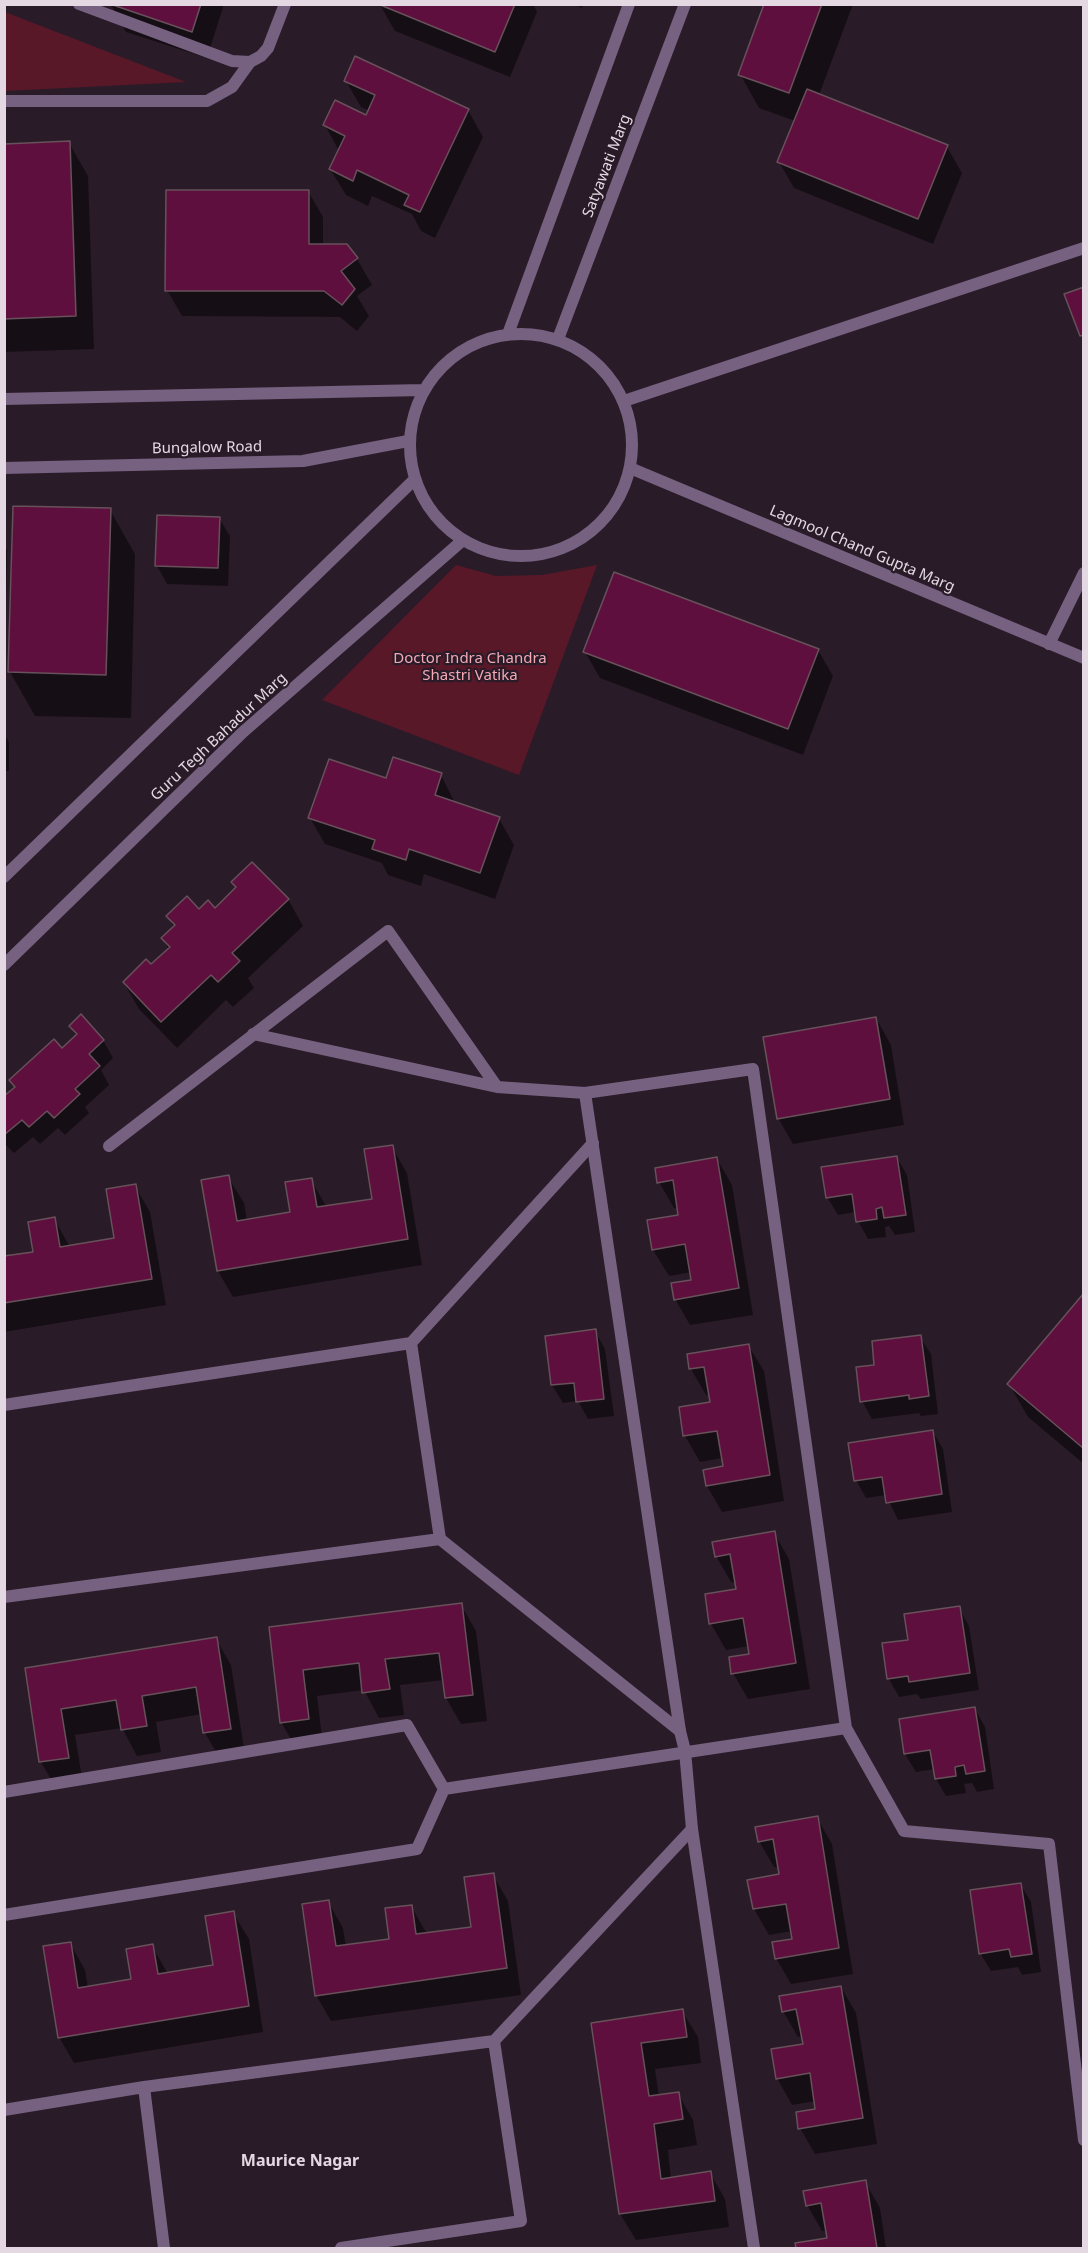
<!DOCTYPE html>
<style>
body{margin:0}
#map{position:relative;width:1088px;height:2253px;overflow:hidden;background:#2a1b28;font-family:"Noto Sans",sans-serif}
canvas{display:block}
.frame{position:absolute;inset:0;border:6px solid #e4d9e2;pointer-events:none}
</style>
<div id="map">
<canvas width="1088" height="2253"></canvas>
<div class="frame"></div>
</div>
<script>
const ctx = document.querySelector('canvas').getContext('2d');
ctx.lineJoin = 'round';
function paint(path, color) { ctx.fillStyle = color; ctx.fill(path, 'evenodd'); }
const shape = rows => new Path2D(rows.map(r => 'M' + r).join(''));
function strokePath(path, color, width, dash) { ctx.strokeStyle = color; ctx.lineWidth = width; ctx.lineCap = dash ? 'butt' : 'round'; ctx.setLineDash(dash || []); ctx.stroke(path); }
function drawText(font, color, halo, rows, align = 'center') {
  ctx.font = font + ' "Noto Sans",sans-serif'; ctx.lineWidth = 4.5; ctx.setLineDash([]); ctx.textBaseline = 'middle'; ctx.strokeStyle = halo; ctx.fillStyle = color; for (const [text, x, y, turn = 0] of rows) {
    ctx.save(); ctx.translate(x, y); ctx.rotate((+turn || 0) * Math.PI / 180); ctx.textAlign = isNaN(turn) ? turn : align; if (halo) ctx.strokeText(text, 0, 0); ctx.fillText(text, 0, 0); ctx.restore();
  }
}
paint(shape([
 [5,12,186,82,5,91],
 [456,565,496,576,542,575,597,565,519,775,322,700]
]), '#591828');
paint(shape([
 [111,4,224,4,207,58,126,32],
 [533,4,537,12,510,77,395,31,380,5],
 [572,4,583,4,582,8],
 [766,4,853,4,819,95,947,147,962,173,933,244,794,188,779,162,795,121,759,108,740,74],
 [346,81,468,110,483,137,435,238,421,231,412,214,372,196,368,206,346,195,330,169,339,151,325,125,367,117,370,111,361,107],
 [69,143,88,176,94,349,4,352,4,145],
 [308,191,323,217,323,245,357,259,372,285,357,296,369,316,357,331,340,317,182,316,167,290],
 [110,510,135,554,131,718,35,716,10,672],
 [159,517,219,518,230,536,228,586,167,584,157,566],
 [4,545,7,550,5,649,4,649],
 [818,650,833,676,803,755,600,678,585,652],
 [4,734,9,742,9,771,4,771],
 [441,775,455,803,499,819,514,845,495,899,424,874,421,886,388,875,382,863,325,844,310,818,387,780],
 [233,883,288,899,303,926,248,978,254,988,233,1007,226,1000,177,1048,139,1009,124,983,151,966,169,950,163,939,174,928,168,916,215,910,237,889],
 [876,1018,891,1045,904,1125,793,1144,778,1118],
 [71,1026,103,1040,113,1058,101,1070,109,1085,85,1107,89,1113,65,1135,58,1128,40,1144,33,1137,14,1153,4,1143,4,1098,16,1088,11,1080,61,1050,76,1036],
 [392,1147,407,1173,422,1265,233,1297,218,1271,228,1177,244,1203,247,1221,292,1214,311,1180,326,1206,373,1200],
 [897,1158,907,1175,915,1232,895,1235,889,1226,885,1227,886,1237,868,1239,858,1221,856,1212,838,1215,827,1197],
 [717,1159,732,1185,753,1315,690,1325,675,1299,693,1281,692,1272,669,1276,653,1250,649,1221,680,1216,679,1208,674,1208,659,1182],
 [135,1186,150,1212,166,1305,4,1332,4,1258,34,1253,54,1219,70,1247,116,1239],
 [1084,1296,1084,1464,1028,1417,1009,1384],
 [595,1331,605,1349,614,1416,588,1419,578,1401,563,1403,552,1385,546,1337],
 [920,1337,931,1354,938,1414,921,1416,919,1413,872,1419,862,1401,876,1366],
 [748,1345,764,1371,784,1501,722,1512,707,1486,724,1467,723,1458,700,1462,685,1436,681,1408,712,1403,710,1394,706,1395,691,1369],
 [933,1432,943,1449,952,1512,898,1520,886,1495,866,1498,856,1480],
 [774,1533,789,1559,810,1689,748,1699,733,1673,750,1655,749,1646,726,1650,711,1624,706,1596,738,1590,736,1582,731,1582,716,1556],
 [461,1605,476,1631,487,1721,461,1724,446,1698,444,1680,400,1685,404,1715,379,1718,364,1690,317,1696,323,1745,296,1748,281,1722,270,1628],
 [959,1608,969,1626,979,1690,921,1699,917,1694,899,1697,889,1679,909,1641],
 [216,1639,231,1665,245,1755,220,1759,205,1733,202,1714,156,1722,161,1752,137,1756,122,1728,75,1735,83,1784,56,1788,41,1762,26,1669],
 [975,1709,985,1727,994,1789,977,1792,972,1783,964,1784,966,1793,946,1796,936,1779,935,1769,916,1772,905,1754,900,1721],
 [817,1818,832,1844,853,1974,791,1984,776,1958,794,1940,792,1931,769,1935,754,1909,749,1881,780,1876,779,1867,774,1867,759,1841],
 [493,1875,508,1901,521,1995,331,2021,316,1995,328,1902,343,1928,346,1947,391,1940,411,1906,427,1934,473,1928],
 [1020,1884,1031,1902,1041,1972,1022,1975,1018,1967,991,1971,980,1953],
 [233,1913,249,1939,263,2032,74,2063,59,2037,70,1943,85,1970,88,1988,133,1980,152,1946,168,1974,214,1966],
 [841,1987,856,2013,877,2144,815,2154,800,2128,817,2110,816,2101,792,2105,777,2078,804,2045,803,2036,798,2037,783,2011],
 [682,2011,698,2037,701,2063,655,2069,659,2097,678,2094,693,2120,697,2145,668,2150,671,2179,710,2173,725,2199,729,2227,636,2240,620,2214,592,2024],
 [865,2182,880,2208,886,2248,798,2248,797,2244,828,2239,827,2231,822,2231,807,2205]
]), '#0007');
const building = shape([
 [110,4,201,4,192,32,110,4],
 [378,4,515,4,495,52,378,4],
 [764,4,822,4,789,93,738,75,764,4],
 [355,56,469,109,420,212,404,205,409,195,357,170,353,181,329,169,345,136,323,125,335,100,366,115,375,95,344,81,355,56],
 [807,89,948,145,918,219,777,162,807,89],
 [70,141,76,316,4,319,4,144,70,141],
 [166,190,309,190,309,244,347,244,358,258,341,271,355,289,342,305,324,291,165,291,166,190],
 [1084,287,1084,335,1080,336,1064,294,1084,287],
 [13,506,111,508,106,675,8,672,13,506],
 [157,515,220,517,218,568,155,566,157,515],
 [614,572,819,649,788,729,583,652,614,572],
 [393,757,442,773,435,795,500,817,480,873,409,849,406,860,372,849,375,840,308,818,329,759,386,778,393,757],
 [252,862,289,899,232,953,240,961,218,982,211,975,161,1022,123,982,146,959,151,964,170,947,161,938,175,925,166,916,187,896,199,909,208,900,215,908,236,887,231,882,252,862],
 [81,1014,104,1040,89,1054,100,1066,75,1089,80,1094,54,1118,47,1111,29,1127,22,1120,4,1135,4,1096,15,1087,9,1080,54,1039,62,1048,77,1034,69,1026,81,1014],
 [876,1017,890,1099,777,1119,763,1037,876,1017],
 [393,1145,408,1239,217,1271,201,1180,229,1175,237,1221,290,1212,285,1182,312,1178,317,1207,372,1199,364,1149,393,1145],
 [897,1156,906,1215,884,1218,882,1207,876,1209,877,1219,856,1222,852,1194,826,1198,821,1167,897,1156],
 [717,1157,739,1288,674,1300,671,1283,691,1280,685,1244,652,1250,647,1220,678,1215,673,1180,657,1183,655,1168,717,1157],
 [136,1184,152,1279,4,1303,4,1256,33,1252,28,1222,55,1217,60,1247,114,1238,106,1189,136,1184],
 [1084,1293,1084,1447,1083,1448,1007,1384,1084,1293],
 [596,1329,604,1399,576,1402,574,1383,551,1385,545,1336,596,1329],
 [921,1335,929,1396,909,1399,909,1395,860,1402,856,1367,874,1365,872,1341,921,1335],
 [749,1344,770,1475,706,1486,703,1470,723,1466,717,1431,683,1436,679,1407,710,1402,704,1367,689,1369,687,1354,749,1344],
 [933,1430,942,1494,886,1503,882,1477,854,1481,848,1443,933,1430],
 [775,1531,796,1663,731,1674,729,1657,749,1654,743,1618,709,1624,705,1594,736,1589,730,1554,715,1557,712,1542,775,1531],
 [462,1603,473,1695,445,1698,439,1653,385,1659,390,1689,362,1693,359,1663,303,1670,309,1719,280,1723,269,1627,462,1603],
 [960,1606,970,1673,909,1682,908,1676,887,1679,882,1643,908,1640,904,1614,960,1606],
 [217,1637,231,1729,203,1733,196,1687,142,1696,147,1726,121,1730,116,1700,61,1709,69,1758,39,1762,25,1668,217,1637],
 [975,1707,985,1771,966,1774,964,1765,955,1767,956,1776,935,1779,930,1750,904,1754,899,1719,975,1707],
 [818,1816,839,1948,775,1959,772,1942,792,1939,786,1904,753,1909,747,1880,779,1874,773,1839,758,1842,755,1827,818,1816],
 [494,1873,507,1968,315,1996,302,1904,329,1900,336,1946,389,1939,385,1908,412,1905,416,1934,471,1927,464,1877,494,1873],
 [1021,1883,1032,1954,1011,1957,1009,1949,979,1954,970,1890,1021,1883],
 [234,1911,249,2006,58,2038,43,1946,71,1942,78,1988,131,1979,126,1949,153,1944,158,1974,213,1965,205,1916,234,1911],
 [841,1986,863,2118,798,2129,796,2112,815,2109,810,2073,776,2079,771,2049,803,2044,796,2009,782,2012,779,1996,841,1986],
 [683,2009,687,2037,641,2043,649,2096,679,2092,683,2119,654,2124,661,2179,711,2171,715,2201,619,2214,591,2023,683,2009],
 [866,2180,877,2248,796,2248,795,2243,827,2238,821,2203,806,2206,803,2191,866,2180]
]);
paint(building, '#5f0f3d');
strokePath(building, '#67515a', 1.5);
strokePath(shape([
 [4,1405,411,1343,593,1143],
 [440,1539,680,1731],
 [4,1597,440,1539,411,1343],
 [4,2110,144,2087],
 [164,2248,144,2087,494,2041],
 [341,2248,521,2221,494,2041,692,1829]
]), '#766180', 12);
strokePath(shape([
 [79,4,232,61,250,62,261,56,268,48,285,4],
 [4,101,207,101,232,87,250,62],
 [624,401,1084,248],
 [630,468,1084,658],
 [1049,644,1084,573],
 [253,1034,497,1087],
 [585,1093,680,1731,685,1751,692,1829,754,2248],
 [846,1728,904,1831,1049,1844,1084,2140],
 [4,1792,407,1725,444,1789],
 [4,1915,417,1849,444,1789,846,1728,753,1069,585,1093,497,1087,388,931,109,1146]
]), '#766180', 12);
strokePath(shape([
 [508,334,629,4],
 '410 445a111 111 0 1 1 222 0a111 111 0 1 1-222 0Z',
 [558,339,685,4],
 [4,399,423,390],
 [4,468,303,461,408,441],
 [4,877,414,480],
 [4,965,243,732,463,540]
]), '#766180', 12);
drawText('15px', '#e4d9e2', '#2a1b28', [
 ["Satyawati Marg",607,166,-69],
 ["Bungalow Road",207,448,-1],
 ["Lagmool Chand Gupta Marg",862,549,23],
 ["Guru Tegh Bahadur Marg",219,737,-43]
]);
drawText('15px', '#f3a8b3', '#2a1b28', [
 ["Doctor Indra Chandra",470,659],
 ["Shastri Vatika",470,676]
]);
drawText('bold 16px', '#e4d9e2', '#2a1b28', [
 ["Maurice Nagar",300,2161]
]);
</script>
